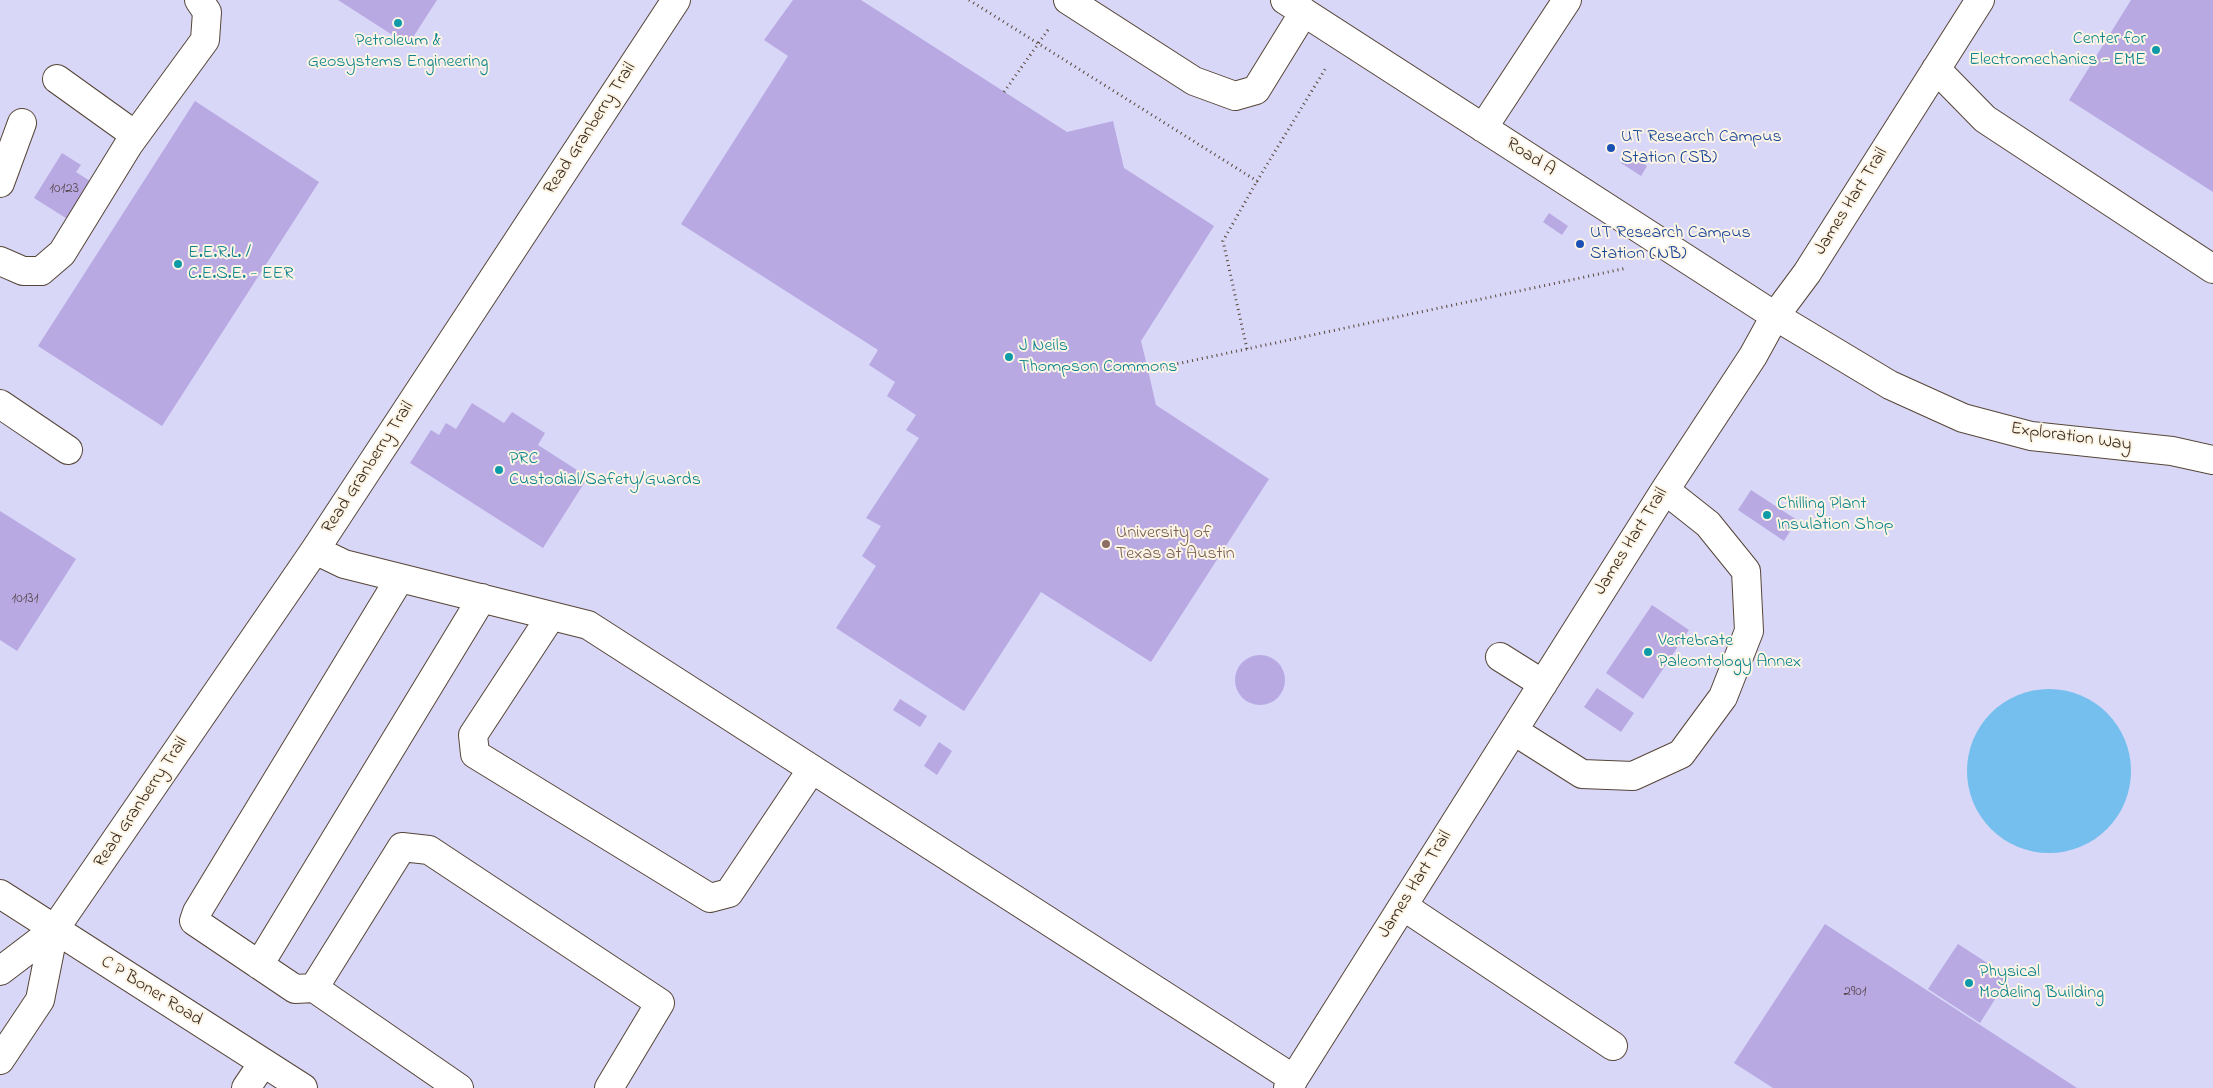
<!DOCTYPE html>
<style>
body{margin:0}
canvas{display:block;background:#efe5c6}
</style>
<canvas width="2213" height="1088"></canvas>
<script>
const ctx = document.querySelector('canvas').getContext('2d');
ctx.lineJoin = 'round';
function paint(path, color) { ctx.fillStyle = color; ctx.fill(path, 'evenodd'); }
const shape = rows => new Path2D(rows.map(r => 'M' + r).join(''));
function strokePath(path, color, width, dash) { ctx.strokeStyle = color; ctx.lineWidth = width; ctx.lineCap = dash ? 'butt' : 'round'; ctx.setLineDash(dash || []); ctx.stroke(path); }
function drawText(font, color, halo, rows, align = 'center') {
  ctx.font = font + ' "Indie Flower",sans-serif'; ctx.lineWidth = 4; ctx.setLineDash([]); ctx.textBaseline = 'middle'; ctx.strokeStyle = halo; ctx.fillStyle = color; for (const [text, x, y, turn = 0] of rows) {
    ctx.save(); ctx.translate(x, y); ctx.rotate((+turn || 0) * Math.PI / 180); ctx.textAlign = isNaN(turn) ? turn : align; if (halo) ctx.strokeText(text, 0, 0); ctx.fillText(text, 0, 0); ctx.restore();
  }
}
paint(shape([
 [0,0,2213,0,2213,1088,0,1088]
]), '#d9d7f8');
paint(shape([
 '1967 771a82 82 0 1 1 164 0a82 82 0 1 1-164 0Z'
]), '#74bfed');
paint(shape([
 [338,0,437,0,408,45],
 [793,0,861,0,1067,132,1113,121,1124,168,1214,226,1141,341,1148,370,1156,405,1269,479,1151,662,1041,592,964,711,836,628,876,566,862,556,881,526,866,518,919,438,906,430,916,415,887,396,895,382,869,365,878,350,681,224,788,56,764,40],
 [2131,0,2213,0,2213,192,2069,100],
 [195,101,319,182,162,426,38,346],
 [62,153,81,165,76,172,93,183,69,220,34,198],
 [1628,153,1647,166,1641,176,1621,163],
 [1549,213,1568,226,1562,235,1543,222],
 [472,403,504,423,512,412,545,433,538,445,588,477,543,548,410,463,431,430,439,435,446,423,456,429],
 [1751,490,1797,520,1784,541,1738,510],
 [0,511,76,559,17,651,0,640],
 [1652,605,1689,630,1643,699,1606,673],
 '1235 680a25 25 0 1 1 50 0a25 25 0 1 1-50 0Z',
 [1597,688,1634,713,1621,732,1584,707],
 [900,699,927,716,920,727,893,710],
 [939,742,952,751,937,775,924,766],
 [1825,924,2077,1088,1773,1088,1734,1063],
 [1958,944,2009,977,1980,1023,1928,989]
]), '#b8a9e3');
const minor = shape([
 [1068,0,1194,81,1235,96,1256,90,1304,12],
 [1285,0,1775,316,1890,385,1963,418,2031,436,2172,451,2213,460],
 [1936,69,1985,119,2213,269],
 [57,79,135,135],
 [1483,128,1567,0],
 [0,183,22,123],
 [0,261,23,271,41,271,62,253,129,144,205,40,207,12,199,0],
 [0,404,68,450],
 [315,550,344,564,588,625,1294,1079],
 [400,578,197,912,194,921,295,989,314,988,402,847,429,850,660,1003,609,1088],
 [551,616,473,735,475,754,710,898,729,893,812,769],
 [1500,657,1543,684],
 [1514,731,1582,774,1633,776,1681,754,1723,697,1749,631,1746,571,1708,524,1665,490],
 [0,894,303,1088],
 [1403,906,1613,1046],
 [259,965,482,598],
 [0,971,54,930,315,550,676,0],
 [314,988,459,1088],
 [0,1060,40,1000,54,930],
 [246,1088,263,1063],
 [1288,1088,1665,490,1753,356,1775,316,1807,273,1980,0]
]);
strokePath(minor, '#564637', 30);
strokePath(shape([
 [969,0,1257,181,1327,66],
 [1004,92,1050,27],
 [1247,349,1223,241,1257,181],
 [1148,370,1627,268]
]), '#564637', 3, [1, 4]);
strokePath(minor, '#fff', 28);
for (const [x, y, r, color] of [
 [398,23,5,"#0f9aa8"],
 [2156,50,5,"#0f9aa8"],
 [1611,148,5,"#1a4fb4"],
 [1580,244,5,"#1a4fb4"],
 [178,264,5,"#0f9aa8"],
 [1009,357,5,"#0f9aa8"],
 [499,470,5,"#0f9aa8"],
 [1767,515,5,"#0f9aa8"],
 [1106,544,5,"#8d6e63"],
 [1648,652,5,"#0f9aa8"],
 [1969,983,5,"#0f9aa8"]
]) { const dot = new Path2D(); dot.arc(x, y, r, 0, 2 * Math.PI); ctx.fillStyle = color; ctx.fill(dot); strokePath(dot, '#fcf5e5', 2); }
drawText('15px', '#5a4a4f', null, [
 ["10123",64,190],
 ["10131",25,600],
 ["2901",1855,993]
]);
drawText('18px', '#0d838f', '#fcf5e5', [
 ["Center for",2146,40,"right"],
 ["Electromechanics - EME",2146,61,"right"],
 ["Petroleum &",398,42,"center"],
 ["Geosystems Engineering",398,63,"center"],
 ["E.E.R.L. /",188,254],
 ["C.E.S.E. - EER",188,275],
 ["J Neils",1019,347],
 ["Thompson Commons",1019,368],
 ["PRC",509,460],
 ["Custodial/Safety/Guards",509,481],
 ["Chilling Plant",1777,505],
 ["Insulation Shop",1777,526],
 ["Vertebrate",1658,642],
 ["Paleontology Annex",1658,663],
 ["Physical",1979,973],
 ["Modeling Building",1979,994]
], 'left');
drawText('18px', '#3b2a1e', '#fcf5e5', [
 ["Read Granberry Trail",591,129,-57],
 ["Road A",1530,158,33],
 ["James Hart Trail",1852,202,-58],
 ["Exploration Way",2071,438,8],
 ["Read Granberry Trail",369,468,-57],
 ["James Hart Trail",1632,542,-58],
 ["Read Granberry Trail",142,803,-56],
 ["James Hart Trail",1416,885,-58],
 ["C P Boner Road",151,992,32]
]);
drawText('18px', '#164399', '#fcf5e5', [
 ["UT Research Campus",1621,138],
 ["Station (SB)",1621,159],
 ["UT Research Campus",1590,234],
 ["Station (NB)",1590,255]
], 'left');
drawText('18px', '#785e54', '#fcf5e5', [
 ["University of",1116,534],
 ["Texas at Austin",1116,555]
], 'left');
</script>
